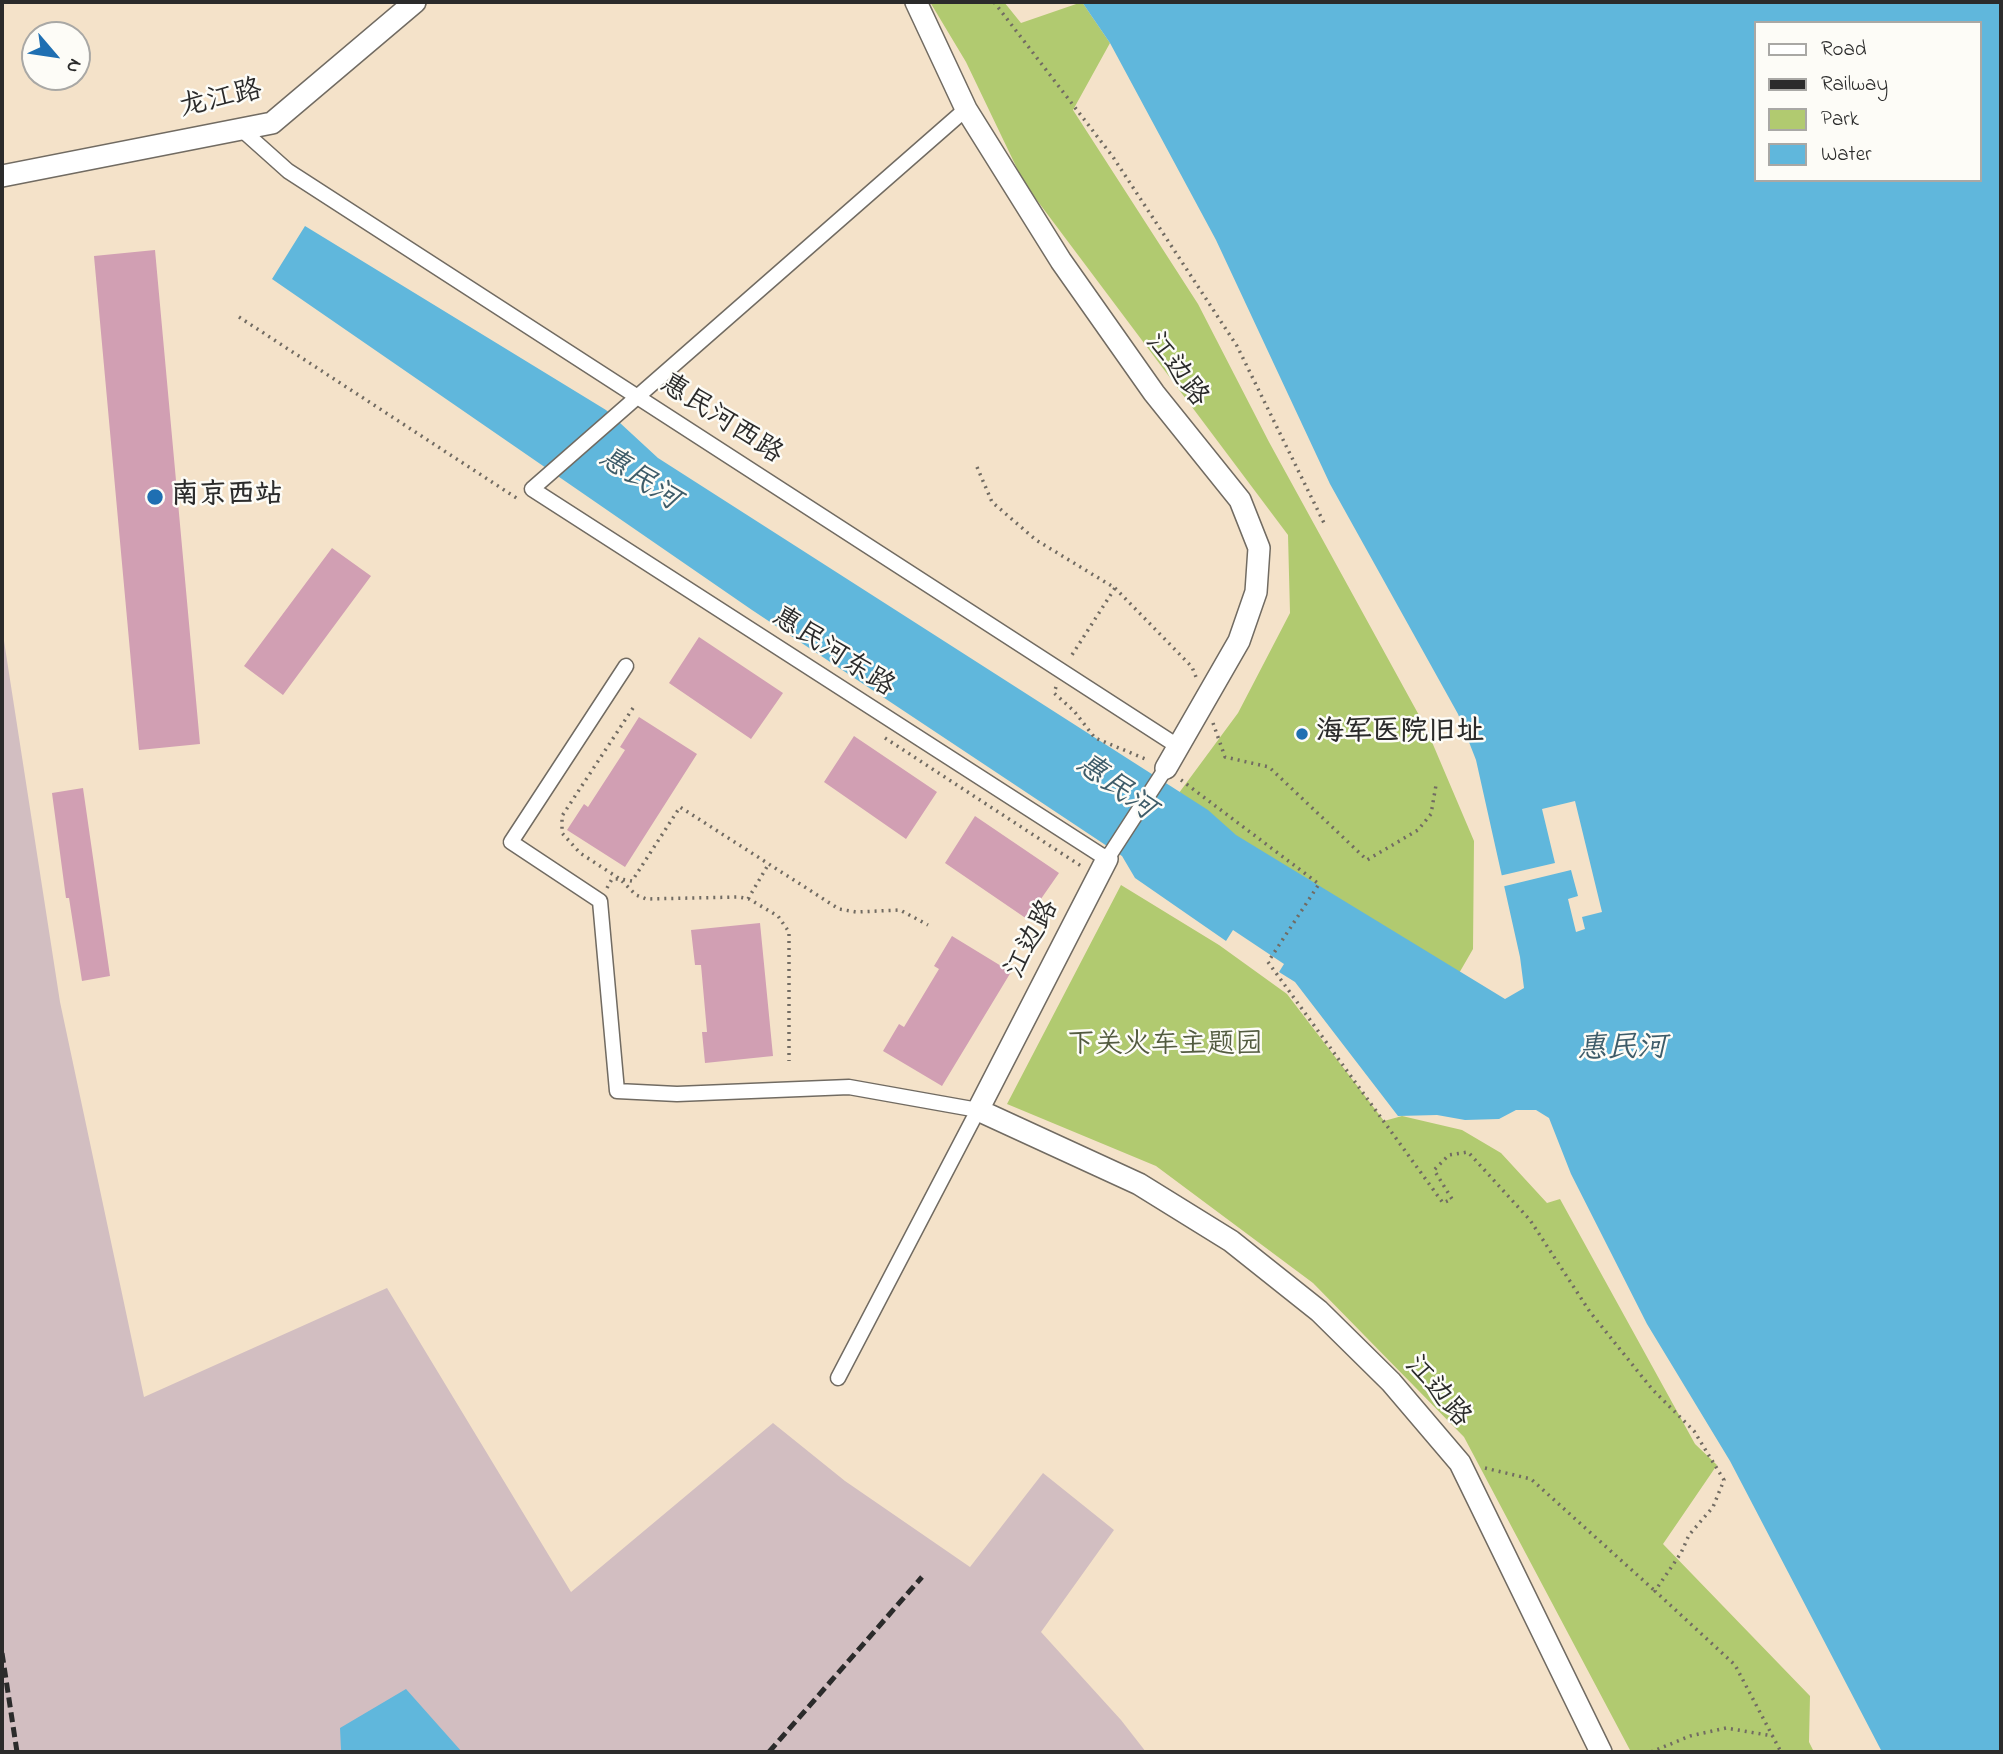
<!DOCTYPE html>
<meta charset="utf-8">
<style>
body{margin:0}
#map{position:relative;width:2003px;height:1754px;overflow:hidden;background:#f4e2c9;font-family:"Indie Flower",sans-serif}
canvas{display:block}
.frame{position:absolute;inset:0;border:4px solid #2b2b2b;pointer-events:none}
.legend{position:absolute;left:1754px;top:21px;width:228px;height:161px;box-sizing:border-box;background:#fdfcf7;border:2px solid #a9a8a5;margin:0;padding:9px 12px;list-style:none;font-size:21px;color:#2b2b2b}
.legend li{display:flex;align-items:center;gap:14px;height:35px}
.legend b{width:35px;border:2px solid #a9a8a5}
.north{position:absolute;left:21px;top:21px;width:70px;height:70px;box-sizing:border-box;background:#fdfcf7;border:2px solid #a9a8a5;border-radius:50%;rotate:119deg;font-size:19px;font-weight:700;line-height:28px;text-align:center;color:#2b2b2b}
.north::after{content:'';display:block;margin:auto;width:24px;height:32px;background:#1f6fb2;clip-path:polygon(50% 0,100% 100%,50% 72%,0 100%)}
</style>
<div id="map">
<canvas width="2003" height="1754"></canvas>
<div class="frame"></div>
<ul class="legend">
<li><b style="height:9px;background:#fff"></b>Road</li>
<li><b style="height:9px;background:#2b2b2b"></b>Railway</li>
<li><b style="height:19px;background:#b1ca70"></b>Park</li>
<li><b style="height:19px;background:#60b7dc"></b>Water</li>
</ul>
<div class="north">N</div>
</div>
<script>
const ctx = document.querySelector('canvas').getContext('2d');
ctx.lineJoin = 'round';
function paint(path, color) { ctx.fillStyle = color; ctx.fill(path, 'evenodd'); }
const shape = rows => new Path2D(rows.map(r => 'M' + r).join(''));
function strokePath(path, color, width, dash) { ctx.strokeStyle = color; ctx.lineWidth = width; ctx.lineCap = dash ? 'butt' : 'round'; ctx.setLineDash(dash || []); ctx.stroke(path); }
function drawText(font, color, halo, rows, align = 'center') {
  ctx.font = font + ' "Indie Flower","LXGW WenKai TC",sans-serif'; ctx.lineWidth = 5; ctx.setLineDash([]); ctx.textBaseline = 'middle'; ctx.strokeStyle = halo; ctx.fillStyle = color; for (const [text, x, y, turn = 0] of rows) {
    ctx.save(); ctx.translate(x, y); ctx.rotate((+turn || 0) * Math.PI / 180); ctx.textAlign = isNaN(turn) ? turn : align; if (halo) ctx.strokeText(text, 0, 0); ctx.fillText(text, 0, 0); ctx.restore();
  }
}
paint(shape([
 [2,628,60,1002,144,1397,387,1288,571,1592,773,1423,845,1481,970,1567,1043,1473,1114,1530,1041,1632,1121,1720,1146,1752,2,1752]
]), '#d2bec1');
paint(shape([
 [930,2,1004,2,1021,23,1082,2,1110,43,1073,110,1198,304,1269,442,1426,728,1474,841,1473,949,1458,975,1173,801,1238,713,1290,613,1288,535,1024,183,966,62],
 [1121,885,1219,945,1287,994,1384,1121,1402,1116,1462,1130,1501,1153,1547,1203,1560,1199,1695,1444,1717,1465,1663,1544,1810,1696,1809,1742,1814,1752,1631,1752,1464,1437,1313,1283,1156,1166,1007,1104]
]), '#b1ca70');
paint(shape([
 [1082,2,2001,2,2001,1752,1882,1752,1730,1461,1647,1324,1571,1174,1549,1118,1536,1110,1516,1110,1499,1119,1465,1120,1437,1115,1398,1116,1295,982,1279,972,1284,964,1233,930,1226,941,1135,878,1122,856,752,610,272,279,305,226,606,410,658,458,1208,810,1236,835,1505,999,1524,988,1520,957,1476,760,1458,714,1330,484,1216,240,1110,43],
 [1756,23,1980,23,1980,180,1756,180],
 [406,1689,462,1752,338,1752,341,1750,340,1728]
]), '#60b7dc');
paint(shape([
 [1575,801,1602,912,1582,917,1585,929,1576,932,1568,899,1578,896,1571,870,1501,887,1499,876,1555,863,1542,809]
]), '#f4e2c9');
paint(shape([
 [155,250,200,744,139,750,94,256],
 [332,548,371,576,283,695,244,666],
 [699,637,783,693,751,739,669,683],
 [639,717,697,754,625,867,567,830,584,804,588,807,625,750,620,747],
 [854,736,937,792,906,839,824,782],
 [83,788,110,976,82,981,69,898,66,898,52,793],
 [975,816,1059,873,1027,919,945,863],
 [760,923,773,1056,705,1063,702,1032,707,1032,701,965,695,965,691,930],
 [952,936,1011,972,942,1086,883,1051,899,1024,904,1027,939,969,934,966]
]), '#d19fb3');
const street = shape([
 [966,109,532,489,1107,859,1166,768],
 [241,129,288,171,1179,747],
 [626,666,511,842,600,901,617,1091,677,1094,849,1087,978,1110,838,1378]
]);
const secondary = shape([
 [916,2,966,109,1061,261,1154,393,1240,500,1259,548,1256,592,1239,641,1166,768],
 [2,176,272,123,415,2],
 [1107,859,978,1110,1139,1184,1231,1241,1319,1311,1391,1382,1460,1463,1601,1752]
]);
strokePath(street, '#716b62', 17);
strokePath(secondary, '#716b62', 24);
strokePath(shape([
 [994,2,1113,157,1237,346,1324,523],
 [239,317,518,499],
 [977,467,992,502,1036,540,1115,588,1070,658],
 [1115,588,1192,667,1196,677],
 [1056,687,1054,693,1074,711,1095,738,1148,760],
 [633,708,562,816,562,833,580,853,620,879,632,881,680,807,839,909,856,912,900,910,928,925],
 [1213,723,1225,757,1269,767,1367,860,1418,830,1431,814,1436,785],
 [885,738,1081,866],
 [1181,780,1319,884,1268,962,1443,1203,1452,1199,1434,1170,1449,1155,1468,1152,1530,1220,1590,1312,1652,1389,1694,1431,1724,1480,1713,1507,1689,1535,1681,1553,1655,1591,1735,1665,1781,1752],
 [607,888,612,879,620,879,636,895,646,899,739,897,749,899,778,916,789,932,789,1061],
 [748,899,768,865],
 [1485,1468,1531,1479,1655,1591],
 [1651,1752,1690,1736,1726,1728,1773,1736]
]), '#716b62', 3.5, [2, 5]);
strokePath(street, '#fff', 14);
strokePath(secondary, '#fff', 21);
strokePath(shape([
 [2,1653,17,1752],
 [769,1752,922,1577]
]), '#2b2b2b', 5, [10, 5]);
for (const [x, y, r, color] of [
 [155,497,9,"#1f6fb2"],
 [1302,734,7,"#1f6fb2"]
]) { const dot = new Path2D(); dot.arc(x, y, r, 0, 2 * Math.PI); ctx.fillStyle = color; ctx.fill(dot); strokePath(dot, '#fdfcf7', 2.5); }
drawText('28px', '#2b2b2b', '#fdfcf7', [
 ["龙江路",221,101,-13],
 ["江边路",1175,371,53],
 ["惠民河西路",720,421,33],
 ["惠民河东路",832,654,33],
 ["江边路",1034,940,-63],
 ["江边路",1436,1393,49]
]);
drawText('bold 28px', '#2b2b2b', '#fdfcf7', [
 ["南京西站",171,497],
 ["海军医院旧址",1316,734]
], 'left');
drawText('28px', '#535b40', '#fdfcf7', [
 ["下关火车主题园",1165,1047]
]);
drawText('italic 30px', '#3e5c69', '#fdfcf7', [
 ["惠民河",638,481,33],
 ["惠民河",1114,789,36],
 ["惠民河",1622,1051,-1]
]);
</script>
